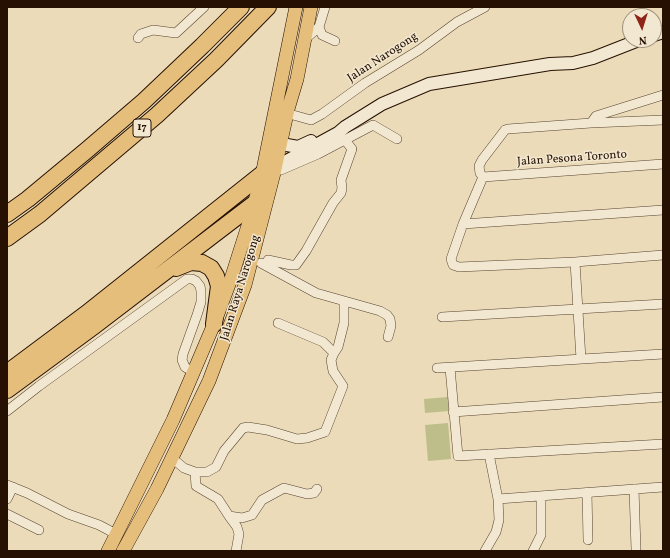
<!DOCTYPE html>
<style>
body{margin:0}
#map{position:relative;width:670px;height:558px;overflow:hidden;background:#ebdbb8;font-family:Vollkorn,serif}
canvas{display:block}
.frame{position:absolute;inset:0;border:8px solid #251002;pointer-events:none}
.north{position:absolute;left:622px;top:8px;width:40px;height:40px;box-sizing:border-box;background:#f2e8d1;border:1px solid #a0927e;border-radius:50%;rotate:176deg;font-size:11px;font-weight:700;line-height:16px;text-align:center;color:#251002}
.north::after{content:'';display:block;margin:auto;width:14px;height:18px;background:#8f2418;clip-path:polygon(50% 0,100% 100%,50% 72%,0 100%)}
</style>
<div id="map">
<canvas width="670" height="558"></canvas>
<div class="frame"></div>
<div class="north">N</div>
</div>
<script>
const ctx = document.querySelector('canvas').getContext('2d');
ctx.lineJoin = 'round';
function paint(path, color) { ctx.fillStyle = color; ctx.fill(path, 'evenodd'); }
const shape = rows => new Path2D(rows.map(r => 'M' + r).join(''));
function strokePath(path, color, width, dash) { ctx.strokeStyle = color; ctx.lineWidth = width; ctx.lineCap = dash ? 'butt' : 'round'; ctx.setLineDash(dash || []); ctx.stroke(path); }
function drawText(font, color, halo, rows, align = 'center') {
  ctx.font = font + ' Vollkorn,serif'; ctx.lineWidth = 3; ctx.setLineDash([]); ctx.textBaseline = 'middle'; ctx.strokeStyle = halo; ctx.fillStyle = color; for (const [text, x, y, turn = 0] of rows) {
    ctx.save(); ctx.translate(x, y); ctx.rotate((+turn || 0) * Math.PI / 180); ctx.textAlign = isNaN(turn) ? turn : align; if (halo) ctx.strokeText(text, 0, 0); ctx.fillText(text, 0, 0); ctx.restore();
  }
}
paint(shape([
 [448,397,449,411,425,413,424,399],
 [448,423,451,459,428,461,425,425]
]), '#bebe8a');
const street = shape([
 [319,27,322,35,335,41],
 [138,38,141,34,153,30,176,33,204,7],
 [304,40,319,27,325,7],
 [293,115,311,120,322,114,365,83,419,50,457,22,485,7],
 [663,120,591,123,508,129,505,130,482,160,479,166,480,173,483,177,463,224,451,259,453,265,459,267,575,262,663,255],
 [591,123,596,116,663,95],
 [281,170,318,154,373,125,397,139],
 [483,177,663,164],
 [463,224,663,210],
 [575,262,581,359],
 [261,263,316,293,380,311,387,315,390,319,391,326,388,337],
 [265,265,268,260,291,265,296,265,306,251,333,203,341,193,342,188,341,180,352,149,345,140],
 [442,317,663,304],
 [334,353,338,347,344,323,344,301],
 [437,368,663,354],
 [450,368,458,456,663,444],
 [7,411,39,386,187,279,192,279,196,281,200,286,201,291,201,302,197,315,183,354,182,360,185,367,193,372],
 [453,412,663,397],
 [172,458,184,468,195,472,196,486,218,499,229,516,242,518,252,515,262,500,284,488,307,494,314,493,317,489],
 [195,472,207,472,216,467,224,451,243,428,248,427,267,430,297,439,307,438,325,432,343,386,333,371,331,360,334,353,323,342,278,323],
 [7,485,27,493,68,514,99,525,116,534],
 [634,489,636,549],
 [587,492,588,540],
 [7,499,13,487],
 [498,499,663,487],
 [7,514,39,530],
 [229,516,237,527,239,534,236,551],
 [485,551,496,532,499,520,498,499,489,454],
 [533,551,541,535,541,497]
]);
const secondary = shape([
 [654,35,663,32],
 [287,145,298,147,311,141],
 [283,163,338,133,345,127,382,104,429,84,550,64,573,63,593,58,639,40]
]);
const primary = shape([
 [108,551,173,420,214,324,231,279,252,213,263,170,296,7],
 [123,551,157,489,209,381,245,285,274,173,288,109,297,79,311,7]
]);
const highway = shape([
 [7,214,28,199,87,150,144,101,202,46,241,7],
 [7,238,40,214,157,115,216,60,268,7],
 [176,268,191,262,202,263,211,268,216,276,219,286,214,324],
 [7,373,86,314,262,174],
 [7,390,94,326,255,203]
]);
strokePath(street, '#564330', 10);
strokePath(secondary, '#251002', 14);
strokePath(primary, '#251002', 14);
strokePath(highway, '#251002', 18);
strokePath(street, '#f2e8d1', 9);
strokePath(secondary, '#f2e8d1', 12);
strokePath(primary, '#e6be7c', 13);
strokePath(highway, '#e6be7c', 16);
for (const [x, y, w] of [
 [142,128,18]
]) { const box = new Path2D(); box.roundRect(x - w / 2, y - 9, w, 18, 3); ctx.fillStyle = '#f2e8d1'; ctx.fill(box); strokePath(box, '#251002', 1); }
drawText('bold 11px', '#251002', null, [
 ["17",142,128]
]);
drawText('12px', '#251002', '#f2e8d1', [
 ["Jalan Narogong",383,58,-33],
 ["Jalan Pesona Toronto",572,159,-4],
 ["Jalan Raya Narogong",241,288,-73]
]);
</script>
